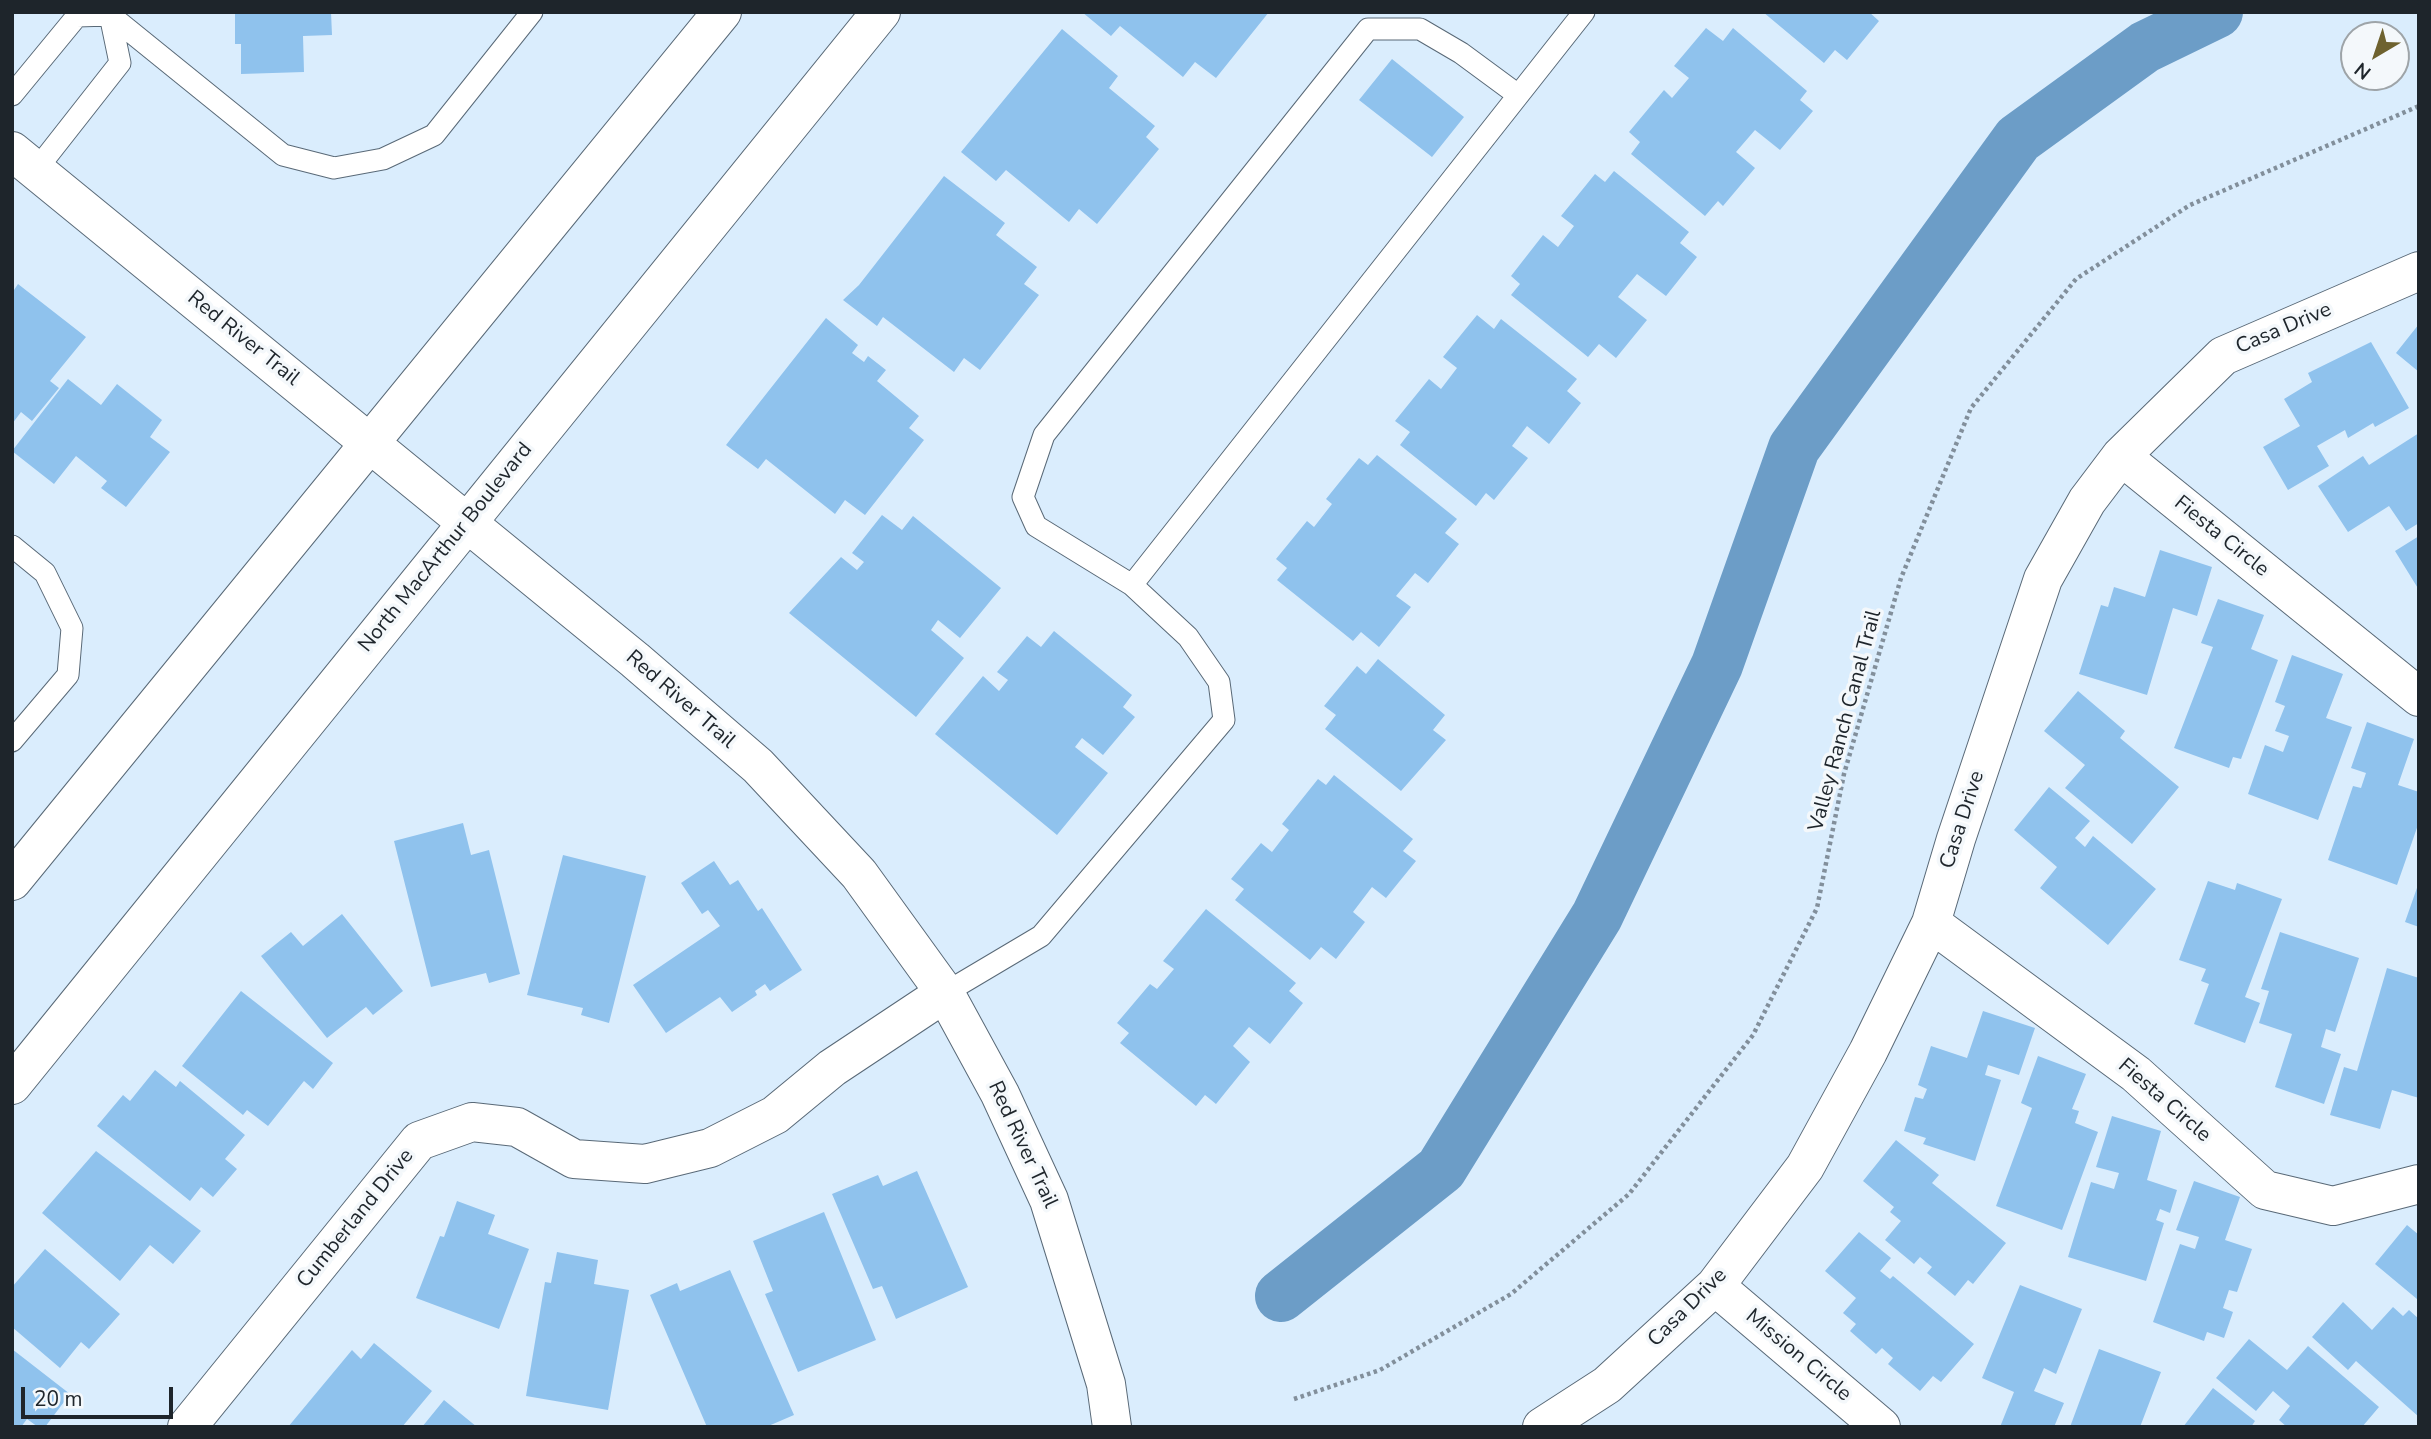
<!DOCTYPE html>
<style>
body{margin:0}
#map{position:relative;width:2431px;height:1439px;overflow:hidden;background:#daedfd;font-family:"Nunito Sans",sans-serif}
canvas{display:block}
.frame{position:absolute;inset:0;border:14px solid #1e252b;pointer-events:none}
.north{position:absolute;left:2340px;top:21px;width:70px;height:70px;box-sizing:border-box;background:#f4f8fb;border:2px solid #9ea4a8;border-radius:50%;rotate:219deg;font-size:19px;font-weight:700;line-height:28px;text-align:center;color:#1e252b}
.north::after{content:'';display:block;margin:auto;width:24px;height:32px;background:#6e622f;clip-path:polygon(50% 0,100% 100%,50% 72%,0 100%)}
.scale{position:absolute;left:21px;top:1387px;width:152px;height:32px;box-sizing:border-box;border:4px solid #1e252b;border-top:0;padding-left:9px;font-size:21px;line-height:24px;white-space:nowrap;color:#1e252b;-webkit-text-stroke:5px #f4f8fb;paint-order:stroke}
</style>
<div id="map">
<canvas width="2431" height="1439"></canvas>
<div class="frame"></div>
<div class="north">N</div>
<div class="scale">20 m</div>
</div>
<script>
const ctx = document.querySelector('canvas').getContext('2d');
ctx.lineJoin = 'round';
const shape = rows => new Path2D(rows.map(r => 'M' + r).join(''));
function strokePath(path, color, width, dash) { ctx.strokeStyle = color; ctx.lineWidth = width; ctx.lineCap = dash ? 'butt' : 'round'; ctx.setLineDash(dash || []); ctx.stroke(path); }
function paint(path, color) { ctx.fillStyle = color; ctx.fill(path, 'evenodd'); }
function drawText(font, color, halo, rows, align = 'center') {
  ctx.font = font + ' "Nunito Sans",sans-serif'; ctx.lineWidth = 7; ctx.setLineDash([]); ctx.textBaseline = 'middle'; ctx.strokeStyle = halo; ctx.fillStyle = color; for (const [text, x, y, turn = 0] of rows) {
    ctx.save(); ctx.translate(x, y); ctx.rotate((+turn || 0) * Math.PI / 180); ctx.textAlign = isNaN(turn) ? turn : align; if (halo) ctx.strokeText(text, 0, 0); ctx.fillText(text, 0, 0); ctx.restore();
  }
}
strokePath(shape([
 [1281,1296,1441,1169,1597,916,1717,665,1794,448,2018,139,2145,47,2217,12]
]), '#6c9dc7', 52);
paint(shape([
 [235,12,331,12,332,35,303,36,304,72,241,74,241,44,235,44],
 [1082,12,1269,12,1216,78,1195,62,1183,77,1120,26,1111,36],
 [1763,12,1869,12,1879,21,1847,60,1835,50,1824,63],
 [1706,28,1723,41,1733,28,1807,91,1800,100,1813,111,1780,150,1755,130,1736,152,1755,168,1723,206,1718,201,1705,216,1631,154,1640,142,1629,132,1664,90,1672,98,1689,78,1674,66],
 [1062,29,1118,76,1109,88,1155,126,1146,137,1159,149,1097,224,1079,209,1069,222,1006,170,996,181,961,152],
 [1392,59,1464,117,1432,157,1359,100],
 [1614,171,1689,232,1680,243,1697,257,1666,296,1637,274,1618,297,1647,320,1616,358,1599,344,1588,357,1511,295,1520,284,1511,276,1543,235,1558,247,1574,226,1561,216,1595,174,1605,182],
 [944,176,1005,223,996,235,1037,267,1024,284,1039,295,980,370,964,358,954,372,883,317,877,326,843,300,859,285],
 [18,284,86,337,50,381,59,388,32,421,21,412,12,424,12,293],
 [1477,315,1494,329,1501,319,1577,379,1567,391,1581,403,1549,444,1527,426,1512,446,1528,458,1494,500,1486,493,1476,506,1400,445,1410,432,1395,421,1429,379,1441,389,1457,368,1443,357],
 [826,318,858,345,852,353,864,362,868,356,886,370,877,381,919,416,909,428,924,440,865,515,845,500,835,514,766,459,758,469,726,445],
 [2419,324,2419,372,2396,353],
 [2371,342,2409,408,2375,427,2373,423,2348,438,2345,430,2317,446,2329,466,2288,490,2263,447,2300,426,2284,399,2312,382,2308,373],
 [68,379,101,405,117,384,162,420,150,437,170,452,126,507,101,488,107,481,76,456,54,484,12,451],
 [2419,433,2419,523,2406,531,2389,506,2348,532,2318,486,2363,456,2369,465],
 [1377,455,1457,519,1445,533,1459,544,1428,583,1415,573,1396,596,1411,607,1379,647,1361,632,1353,641,1277,580,1287,568,1276,559,1307,521,1314,527,1332,504,1326,499,1359,458,1368,465],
 [882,515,902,530,913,516,1001,588,960,638,938,620,931,630,964,658,916,717,789,613,841,557,857,570,864,562,852,553],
 [2419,536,2419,590,2395,551],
 [2160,550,2212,567,2197,616,2173,608,2147,695,2079,674,2101,605,2108,607,2114,587,2145,597],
 [2218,599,2264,615,2251,649,2278,660,2241,759,2233,757,2229,768,2174,748,2213,647,2201,643],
 [1054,631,1132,695,1123,707,1135,717,1103,755,1082,738,1075,747,1108,773,1057,835,935,734,983,676,999,691,1008,680,997,672,1027,636,1041,647],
 [2292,655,2343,674,2326,718,2352,727,2318,820,2248,794,2265,745,2283,752,2289,736,2275,731,2285,706,2275,702],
 [1378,659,1445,715,1433,730,1446,740,1401,791,1325,729,1336,715,1324,706,1357,666,1366,674],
 [2078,691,2125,731,2120,738,2179,787,2132,844,2065,788,2085,765,2044,731],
 [2367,722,2414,739,2398,785,2419,792,2419,822,2397,885,2328,860,2353,786,2361,788,2366,773,2351,768],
 [1334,775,1413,839,1403,851,1416,861,1386,898,1372,887,1353,912,1365,922,1336,959,1321,947,1310,960,1235,900,1244,889,1231,879,1261,843,1272,852,1289,830,1282,824,1318,779,1326,785],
 [2049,787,2090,821,2075,838,2085,847,2093,836,2156,889,2108,945,2040,888,2057,867,2014,830],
 [463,823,471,855,489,850,520,974,489,983,486,973,431,987,394,841],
 [563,855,646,876,609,1023,581,1015,583,1008,527,995],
 [714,861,730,885,738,880,758,911,762,908,802,970,770,991,765,984,755,991,757,995,732,1012,720,997,666,1033,633,985,720,926,708,910,702,914,681,883],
 [2208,881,2235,890,2237,883,2282,899,2245,997,2260,1003,2245,1043,2194,1024,2209,984,2201,981,2206,969,2179,960],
 [2418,885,2419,885,2419,927,2405,922],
 [1206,909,1296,983,1289,991,1303,1003,1270,1044,1249,1027,1233,1046,1250,1062,1216,1104,1205,1095,1196,1106,1120,1043,1129,1033,1117,1023,1150,984,1157,989,1174,969,1163,961],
 [342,914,403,991,373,1015,366,1007,327,1038,261,956,291,932,303,946],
 [2280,932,2359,958,2335,1032,2326,1029,2321,1047,2341,1054,2324,1104,2275,1087,2292,1034,2259,1023,2269,991,2261,989],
 [2387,968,2419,978,2419,1098,2392,1090,2380,1129,2330,1115,2344,1067,2357,1071],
 [241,991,333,1063,313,1089,304,1081,268,1126,247,1110,243,1115,182,1066],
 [1983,1011,2035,1028,2019,1075,1988,1065,1985,1075,2001,1080,1975,1161,1923,1144,1926,1138,1904,1131,1915,1097,1923,1099,1927,1089,1918,1085,1931,1046,1967,1058],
 [2038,1056,2086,1074,2072,1109,2079,1111,2075,1123,2098,1132,2062,1230,1996,1206,2032,1108,2021,1103],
 [155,1070,176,1087,180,1081,245,1135,225,1159,237,1169,213,1197,201,1187,190,1201,97,1126,123,1095,130,1101],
 [2112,1116,2161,1131,2147,1180,2177,1190,2170,1213,2160,1209,2156,1220,2164,1223,2146,1281,2068,1257,2091,1182,2114,1189,2119,1173,2096,1167],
 [1896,1140,1939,1175,1932,1183,2006,1243,1973,1284,1968,1280,1955,1296,1927,1273,1932,1267,1920,1257,1914,1264,1885,1240,1901,1221,1890,1212,1894,1207,1863,1181],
 [96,1151,201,1231,173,1264,150,1245,120,1281,42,1213],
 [917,1171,968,1287,896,1319,882,1286,873,1289,832,1194,878,1175,883,1186],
 [2194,1181,2240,1197,2225,1240,2252,1249,2237,1292,2229,1290,2223,1308,2233,1312,2224,1338,2207,1332,2204,1341,2153,1322,2180,1244,2195,1249,2199,1237,2176,1230],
 [457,1201,495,1215,488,1234,529,1249,499,1329,416,1298,440,1236,444,1237],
 [824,1212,876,1340,798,1372,765,1294,773,1291,753,1241],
 [2407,1225,2419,1235,2417,1299,2375,1264],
 [1859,1232,1891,1258,1880,1271,1890,1279,1893,1276,1974,1344,1941,1382,1933,1376,1920,1391,1888,1364,1893,1358,1882,1348,1876,1354,1850,1331,1856,1324,1843,1313,1856,1298,1825,1271],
 [45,1249,120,1314,89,1349,81,1342,60,1368,12,1327,12,1287],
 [557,1252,598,1260,594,1284,629,1290,608,1410,526,1396,545,1282,551,1283],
 [730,1270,794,1415,766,1427,707,1427,650,1295,677,1283,680,1291],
 [2020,1285,2082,1309,2056,1374,2044,1368,2034,1391,2064,1403,2054,1427,2000,1427,2014,1392,1982,1378],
 [2343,1302,2372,1330,2393,1307,2403,1316,2409,1310,2419,1319,2419,1417,2356,1361,2348,1370,2312,1337],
 [2249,1339,2287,1370,2308,1346,2379,1407,2362,1427,2287,1427,2279,1420,2290,1406,2273,1391,2256,1411,2216,1378],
 [374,1343,432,1391,402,1427,288,1427,352,1350,361,1359],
 [12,1349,70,1394,45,1427,38,1427,27,1419,21,1427,12,1427],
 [2099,1349,2161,1372,2140,1427,2070,1427],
 [2213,1388,2255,1421,2251,1427,2183,1427],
 [444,1400,477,1427,422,1427]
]), '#8fc2ed');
const lane = shape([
 [12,95,77,16,110,15,283,155,334,168,383,159,434,135,532,12],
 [36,170,120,63,110,15],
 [12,546,45,573,72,628,68,675,12,741],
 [1132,585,1584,12],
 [945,993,1041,936,1224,720,1219,682,1188,637,1132,585,1036,526,1023,497,1044,435,1368,29,1420,29,1461,53,1518,95]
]);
const street = shape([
 [2121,456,2419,697],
 [1931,923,2136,1074,2265,1190,2333,1206,2419,1184],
 [1715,1286,1881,1427],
 [187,1427,419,1141,472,1122,517,1127,574,1159,645,1164,710,1148,775,1115,832,1068,945,993],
 [1542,1427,1607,1385,1715,1286,1805,1167,1868,1052,1931,923,1956,839,2043,579,2087,501,2121,456,2223,356,2419,271]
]);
const secondary = shape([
 [12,151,635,660,758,766,859,874,945,993,1000,1094,1049,1200,1106,1384,1112,1427],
 [12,881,722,12],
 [12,1085,881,12]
]);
strokePath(lane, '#596977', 23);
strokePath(street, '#596977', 40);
strokePath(secondary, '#596977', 40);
strokePath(shape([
 [1294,1399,1380,1370,1511,1294,1629,1194,1753,1035,1817,908,1844,774,1901,578,1971,408,2076,279,2190,205,2419,106]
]), '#828f9b', 4.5, [3.5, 3.5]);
strokePath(lane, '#fff', 21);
strokePath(street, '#fff', 38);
strokePath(secondary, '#fff', 38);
drawText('21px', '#1e252b', '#f4f8fb', [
 ["Casa Drive",2284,329,-23],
 ["Red River Trail",243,339,39],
 ["Fiesta Circle",2221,537,39],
 ["North MacArthur Boulevard",446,548,-51],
 ["Red River Trail",680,700,41],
 ["Valley Ranch Canal Trail",1846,721,-75],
 ["Casa Drive",1963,820,-72],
 ["Fiesta Circle",2164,1101,41],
 ["Red River Trail",1022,1145,65],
 ["Cumberland Drive",356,1219,-51],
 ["Casa Drive",1688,1308,-45],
 ["Mission Circle",1798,1356,40]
]);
</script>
